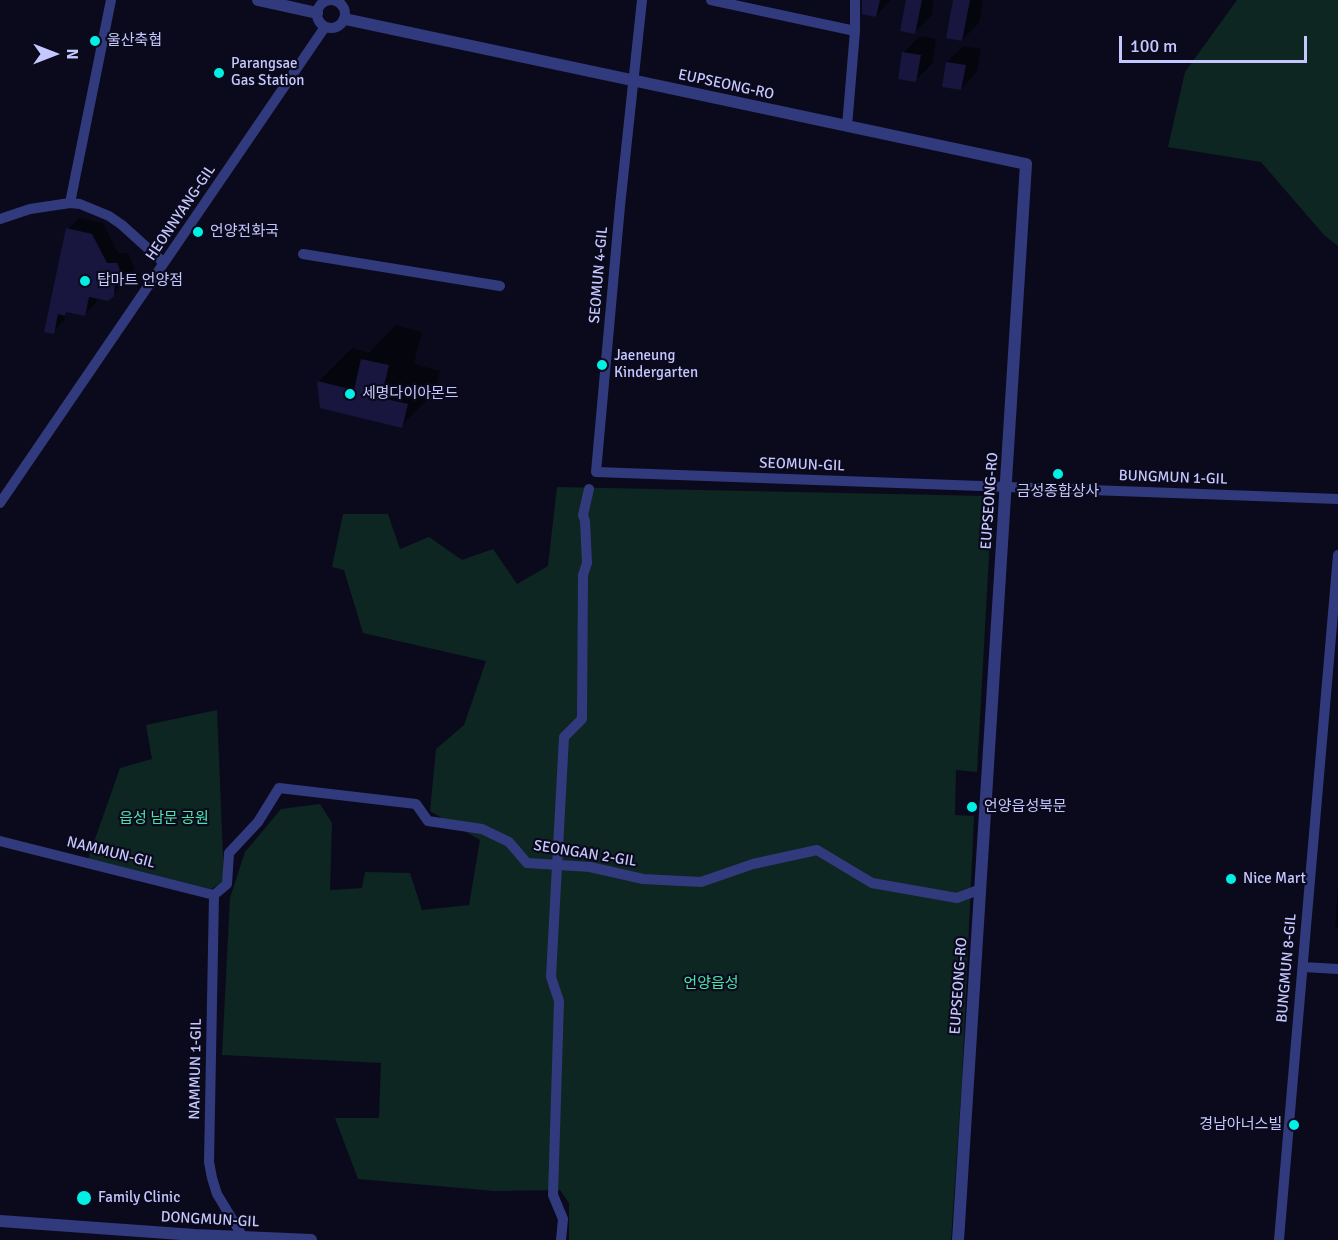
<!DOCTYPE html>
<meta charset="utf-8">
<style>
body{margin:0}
#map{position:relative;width:1338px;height:1240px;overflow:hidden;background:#0b0a1c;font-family:Signika,sans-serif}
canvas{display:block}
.north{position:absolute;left:24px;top:24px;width:60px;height:60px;-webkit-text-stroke:4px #0b0a1c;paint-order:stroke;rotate:90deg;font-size:16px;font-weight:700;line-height:24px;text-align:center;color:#c5c7ff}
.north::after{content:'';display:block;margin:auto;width:21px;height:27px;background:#c5c7ff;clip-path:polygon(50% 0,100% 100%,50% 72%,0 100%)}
.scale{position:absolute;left:1119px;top:36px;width:188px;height:27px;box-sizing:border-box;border:3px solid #c5c7ff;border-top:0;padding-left:8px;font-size:18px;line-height:21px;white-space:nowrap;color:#c5c7ff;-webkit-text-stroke:4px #0b0a1c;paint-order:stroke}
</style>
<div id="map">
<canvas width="1338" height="1240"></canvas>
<div class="north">N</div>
<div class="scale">100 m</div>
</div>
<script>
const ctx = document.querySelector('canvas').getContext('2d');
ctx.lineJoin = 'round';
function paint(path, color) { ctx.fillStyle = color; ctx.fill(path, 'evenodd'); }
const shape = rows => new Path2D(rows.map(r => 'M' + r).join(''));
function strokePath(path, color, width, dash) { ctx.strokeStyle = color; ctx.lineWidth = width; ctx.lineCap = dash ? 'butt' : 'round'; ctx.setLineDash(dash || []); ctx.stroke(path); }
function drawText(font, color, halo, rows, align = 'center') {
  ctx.font = font + ' Signika,"Noto Sans KR",sans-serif'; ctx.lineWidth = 4.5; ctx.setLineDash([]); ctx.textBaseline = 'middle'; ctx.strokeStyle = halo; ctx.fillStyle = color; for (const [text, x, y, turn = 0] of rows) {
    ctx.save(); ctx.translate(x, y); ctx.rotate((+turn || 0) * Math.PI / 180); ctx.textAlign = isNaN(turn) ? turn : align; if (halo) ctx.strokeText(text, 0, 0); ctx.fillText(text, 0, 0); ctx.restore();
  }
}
paint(shape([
 [1237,0,1338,0,1338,246,1324,235,1261,162,1168,147,1185,72],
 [557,487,986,496,992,501,977,772,956,770,955,815,974,816,962,1079,951,1240,569,1240,569,1203,560,1190,495,1191,358,1179,335,1118,379,1118,381,1063,222,1055,230,898,245,852,281,809,320,804,332,823,330,890,362,888,365,872,410,873,422,910,469,905,480,840,430,811,436,749,464,725,486,661,363,633,344,570,332,567,343,514,388,514,400,549,429,537,462,560,493,549,517,584,548,566],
 [217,710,224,881,211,889,88,859,120,768,152,759,146,725]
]), '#0d2622');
paint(shape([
 [864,0,891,0,876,16],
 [907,0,934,0,932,15,915,32],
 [954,0,983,0,979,23,962,40],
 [920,36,936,39,933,63,916,80,903,53],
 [964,46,981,49,977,72,961,89,947,62],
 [79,218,103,223,118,253,128,253,135,269,113,295,97,297,96,303,85,314,66,312,64,321,53,332,68,229],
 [396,325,422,332,414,364,440,371,435,392,401,426,318,382,352,348,369,353],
 [1338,884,1338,928,1335,928]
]), '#0007');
paint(shape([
 [862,0,880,0,876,17,862,14],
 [906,0,922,0,915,34,900,31],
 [953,0,970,0,962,41,946,38],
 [902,52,921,55,916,82,898,79],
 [946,62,966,65,961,90,942,87],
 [66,228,92,234,107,263,117,263,125,281,115,281,114,296,108,301,89,297,85,316,66,312,65,316,58,314,54,334,44,332],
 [361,359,389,365,381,398,408,404,402,428,320,408,317,381,354,390]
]), '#18153e');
strokePath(shape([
 '317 14a14 14 0 1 1 28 0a14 14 0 1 1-28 0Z',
 [642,0,620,206,596,472,1338,499],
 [711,0,855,31],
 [847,126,855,31,855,0],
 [70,203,111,0],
 [0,219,30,209,70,203,80,204,109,216,122,225,164,263],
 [303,254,500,286],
 [0,503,325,27],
 [0,841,214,895],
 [214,895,227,884,229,853,258,822,279,788,416,804,428,821,482,829,509,842,527,863,590,867,643,879,701,882,753,864,817,850,872,883,957,898,981,889],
 [214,895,209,1162,212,1178,217,1194,243,1237],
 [1303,967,1338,969],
 [561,1240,563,1219,553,1195,559,1001,551,977,564,737,582,719,583,575,587,563,585,521,583,515,589,489],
 [1279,1240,1338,555]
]), '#323a7e', 10);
strokePath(shape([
 [258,0,317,13],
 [345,19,1026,164,958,1240],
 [0,1221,195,1235,311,1240]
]), '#323a7e', 12);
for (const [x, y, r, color] of [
 [95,41,6,"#00f0e5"],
 [219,73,6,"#00f0e5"],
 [198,232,6,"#00f0e5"],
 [85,281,6,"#00f0e5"],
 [602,365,6,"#00f0e5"],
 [350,394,6,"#00f0e5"],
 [1058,474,6,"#00f0e5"],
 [972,807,6,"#00f0e5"],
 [1231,879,6,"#00f0e5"],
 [1294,1125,6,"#00f0e5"],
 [84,1198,8,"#00f0e5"]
]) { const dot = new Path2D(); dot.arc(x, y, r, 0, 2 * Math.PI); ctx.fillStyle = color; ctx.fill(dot); strokePath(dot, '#0b0a1c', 2); }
drawText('15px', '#c5c7ff', '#0b0a1c', [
 ["울산축협",107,41],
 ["Parangsae",231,64],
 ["Gas Station",231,81],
 ["언양전화국",210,232],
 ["탑마트 언양점",97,281],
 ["Jaeneung",614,356],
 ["Kindergarten",614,373],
 ["세명다이아몬드",362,394],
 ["금성종합상사",1058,492,"center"],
 ["언양읍성북문",984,807],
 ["Nice Mart",1243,879],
 ["경남아너스빌",1282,1125,"right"],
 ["Family Clinic",98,1198]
], 'left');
drawText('15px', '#c5c7ff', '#0b0a1c', [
 ["EUPSEONG-RO",726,85,12],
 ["HEONNYANG-GIL",181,213,-56],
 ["SEOMUN 4-GIL",599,275,-85],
 ["SEOMUN-GIL",802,465,2],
 ["BUNGMUN 1-GIL",1173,478,2],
 ["EUPSEONG-RO",990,501,-86],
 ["NAMMUN-GIL",111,853,14],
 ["SEONGAN 2-GIL",585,854,9],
 ["BUNGMUN 8-GIL",1287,968,-85],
 ["EUPSEONG-RO",959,986,-86],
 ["NAMMUN 1-GIL",196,1069,-89],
 ["DONGMUN-GIL",210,1220,3]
]);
drawText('15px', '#4ce4a8', '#0b0a1c', [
 ["읍성 남문 공원",164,819],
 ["언양읍성",711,984]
]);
</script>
